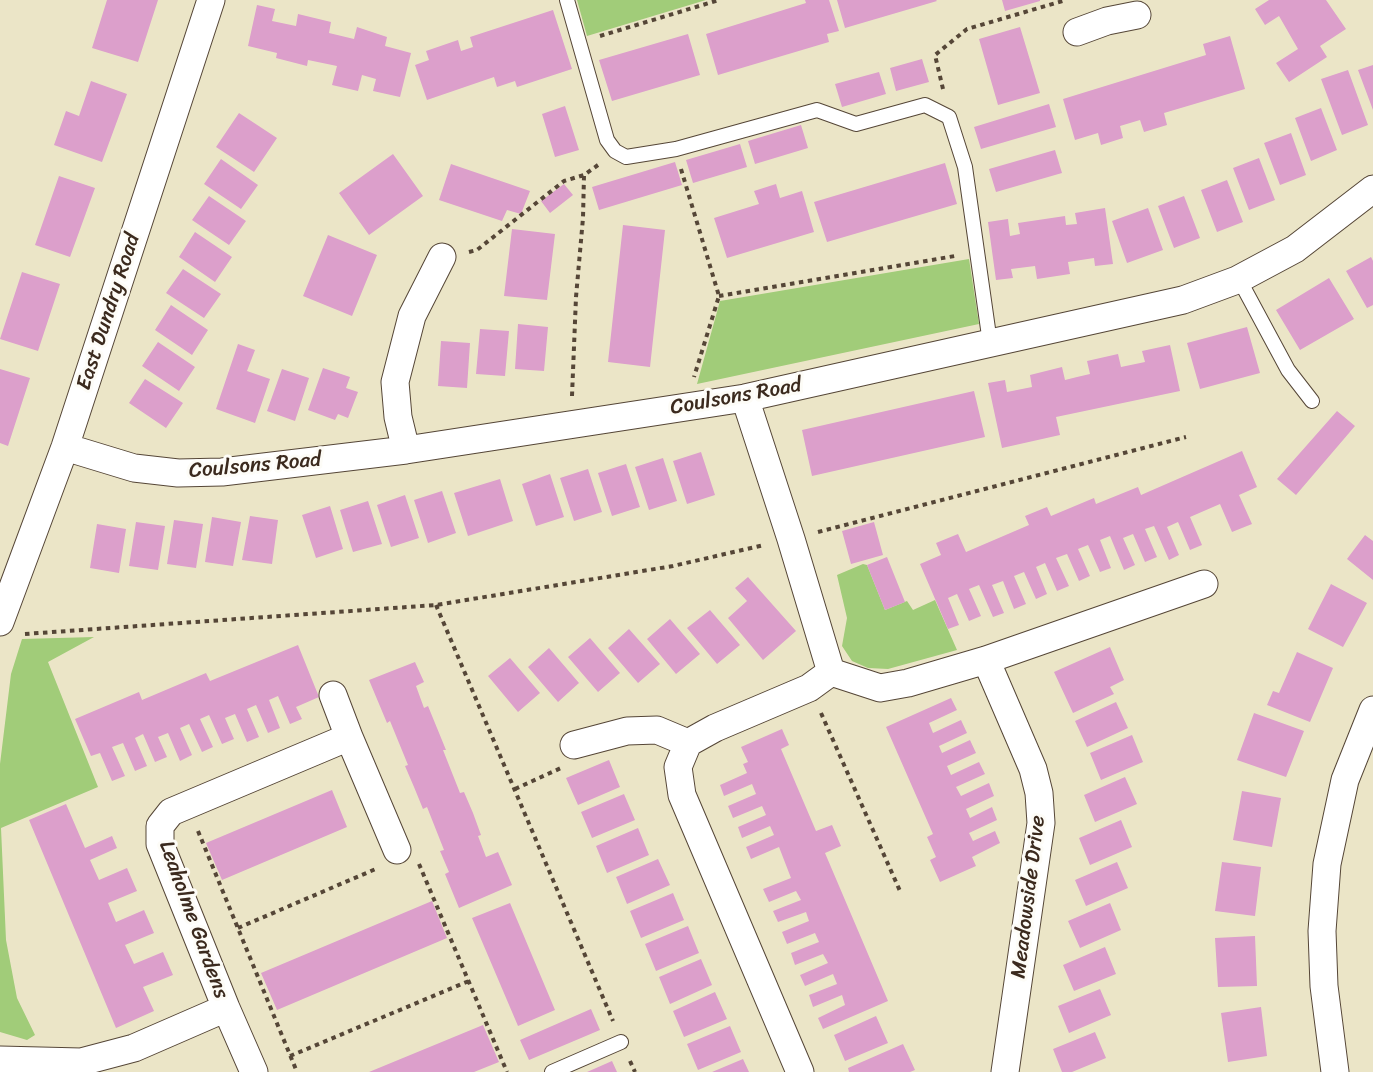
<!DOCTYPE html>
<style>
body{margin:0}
canvas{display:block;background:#ebe5c7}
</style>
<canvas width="1373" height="1072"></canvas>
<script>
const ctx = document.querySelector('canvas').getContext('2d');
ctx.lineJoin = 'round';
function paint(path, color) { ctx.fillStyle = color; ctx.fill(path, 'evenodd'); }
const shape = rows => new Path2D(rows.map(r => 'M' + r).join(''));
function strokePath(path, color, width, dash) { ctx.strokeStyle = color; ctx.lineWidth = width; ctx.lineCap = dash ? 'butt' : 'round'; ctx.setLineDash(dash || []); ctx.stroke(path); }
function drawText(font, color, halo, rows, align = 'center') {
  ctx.font = font + ' Sriracha,sans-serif'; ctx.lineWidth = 6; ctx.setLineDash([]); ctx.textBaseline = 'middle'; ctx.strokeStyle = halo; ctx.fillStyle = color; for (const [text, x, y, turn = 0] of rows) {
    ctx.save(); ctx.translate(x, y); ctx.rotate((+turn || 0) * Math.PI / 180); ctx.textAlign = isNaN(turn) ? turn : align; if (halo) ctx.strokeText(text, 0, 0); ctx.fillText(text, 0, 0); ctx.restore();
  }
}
paint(shape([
 [577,0,706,0,587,36],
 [969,259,979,324,697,384,720,301],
 [863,564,867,565,885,610,907,601,913,610,935,600,957,650,888,669,868,668,852,661,842,646,847,618,837,575],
 [94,637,48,662,98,787,1,828,6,940,17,998,35,1035,27,1040,0,1032,0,764,11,674,22,639]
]), '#a1cc79');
paint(shape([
 [107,0,158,0,138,62,92,48],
 [805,0,829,0,839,31,827,34,829,42,718,75,706,34,806,3],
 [837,0,936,0,937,1,845,28],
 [1002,0,1040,0,1040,1,1005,11],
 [1269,0,1326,0,1346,29,1320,46,1327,57,1289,82,1276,63,1298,49,1279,16,1265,25,1255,9],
 [257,5,275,9,272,21,296,26,298,14,331,22,329,33,354,39,357,27,387,37,385,46,411,53,400,97,373,91,376,79,362,75,358,91,332,85,337,66,308,60,307,66,276,58,277,53,248,46],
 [553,10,572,69,517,87,515,81,497,87,494,77,427,100,415,65,429,60,426,51,458,40,461,51,473,47,470,37],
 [1020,27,1040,93,998,105,979,39],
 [688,34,700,75,612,101,599,60],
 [1230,36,1245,89,1164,113,1167,125,1144,132,1140,120,1120,126,1123,138,1101,145,1098,133,1075,140,1063,99,1206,55,1203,44],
 [922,59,929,82,896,91,890,68],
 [1373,65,1373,110,1358,70],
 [1348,70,1368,125,1342,135,1321,79],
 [879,72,886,94,842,107,835,84],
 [91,81,127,94,102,162,54,145,66,111,79,116],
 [1049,104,1056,127,981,149,974,127],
 [565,106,579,150,555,157,542,114],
 [1321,108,1337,150,1311,161,1295,118],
 [239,113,277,138,254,172,216,147],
 [801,125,808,148,755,164,748,141],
 [1291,133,1306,175,1280,185,1264,143],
 [740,144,747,167,693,183,686,160],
 [1055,150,1062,173,996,192,989,169],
 [393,154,423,196,369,235,339,193],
 [1259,158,1275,200,1249,210,1233,168],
 [221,159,258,185,241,209,204,184],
 [675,162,682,185,599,210,592,187],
 [945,163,957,204,827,242,814,202],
 [451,164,530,191,521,214,507,210,502,221,439,200],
 [59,176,95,188,70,257,35,245],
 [1227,180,1243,222,1217,232,1201,190],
 [564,184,573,195,550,213,541,201],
 [776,184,780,198,802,191,814,232,727,258,714,218,759,204,754,191],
 [209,196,246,221,229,245,192,220],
 [1184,196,1200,238,1174,248,1158,206],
 [1105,208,1113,264,1095,266,1094,258,1068,262,1070,274,1037,279,1035,266,1011,269,1013,278,996,280,988,222,1008,219,1010,236,1020,234,1018,223,1065,216,1066,225,1077,224,1075,213],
 [1148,208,1163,250,1127,263,1112,221],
 [623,225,665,230,650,367,608,362],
 [512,229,555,234,547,300,504,296],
 [195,232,232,257,215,282,179,257],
 [328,235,377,255,352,316,303,296],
 [1371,257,1373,261,1373,305,1367,308,1346,271],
 [183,269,221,294,204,318,166,293],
 [22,272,60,284,38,351,0,339],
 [1329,278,1354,319,1300,350,1276,310],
 [171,305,208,330,192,355,155,330],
 [518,324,548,327,544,371,515,369],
 [1247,327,1260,373,1200,389,1187,343],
 [480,329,509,331,505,376,476,374],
 [441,341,470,343,467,388,438,386],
 [158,342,195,367,179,391,142,366],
 [238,344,255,350,247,371,270,379,255,423,216,409],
 [1170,345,1180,391,1056,417,1060,435,1002,448,988,383,1005,380,1007,392,1032,387,1030,375,1062,367,1065,380,1077,377,1090,374,1087,361,1118,354,1121,367,1145,362,1142,351],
 [323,368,350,377,346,388,358,392,348,418,338,414,335,420,308,410],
 [0,369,30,378,8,446,0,443],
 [282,369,309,378,295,421,267,411],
 [145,379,183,403,166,428,129,403],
 [974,391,985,437,812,476,802,430],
 [1337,411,1355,426,1296,495,1277,479],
 [1242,451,1257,487,1239,495,1252,524,1232,532,1220,504,1190,517,1202,545,1190,550,1178,522,1167,527,1179,555,1169,560,1154,526,1145,529,1157,557,1145,562,1133,534,1123,538,1135,565,1124,570,1110,536,1100,540,1111,568,1100,572,1088,545,1078,549,1090,576,1079,581,1067,554,1056,558,1069,586,1057,591,1045,563,1036,567,1047,594,1036,599,1024,572,1014,576,1026,604,1014,609,1003,581,992,585,1004,613,993,617,979,585,969,589,981,616,969,621,957,594,948,598,959,625,948,629,920,564,941,555,936,543,958,534,966,552,1029,525,1025,516,1047,507,1051,516,1094,498,1096,504,1138,487,1141,495],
 [701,452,715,495,687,504,673,461],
 [663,458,677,501,649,510,635,467],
 [626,464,640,507,612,516,598,473],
 [588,469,602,512,574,521,560,478],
 [550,474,564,517,536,526,522,484],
 [500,479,513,521,468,536,454,493],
 [442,491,456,533,428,543,414,500],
 [405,495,419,538,391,547,377,505],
 [368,501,382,544,353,552,340,510],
 [330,506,343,549,316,558,302,515],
 [250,516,278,520,272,564,242,560],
 [212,517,241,522,233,566,205,562],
 [174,520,203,524,196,568,167,564],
 [136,522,165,526,158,570,129,566],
 [874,522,883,555,851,564,842,531],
 [97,524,126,529,119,573,90,568],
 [1365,535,1373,541,1373,580,1347,559],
 [887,557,905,602,885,610,867,565],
 [748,577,796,631,763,660,728,618,747,601,735,588],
 [1331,584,1367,603,1343,647,1308,629],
 [710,610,740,645,717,664,687,628],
 [670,619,700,654,676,674,647,639],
 [629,629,660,664,638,683,608,648],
 [590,638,620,673,598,692,568,657],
 [298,645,319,697,296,707,302,719,290,724,278,696,269,700,280,728,268,733,256,705,247,709,259,737,247,742,235,714,225,718,234,739,222,744,209,715,200,719,213,747,202,752,189,724,180,728,192,755,180,761,168,733,158,737,167,757,155,762,143,734,135,738,147,766,135,771,123,743,112,747,125,776,112,781,100,753,91,756,75,719,139,692,142,700,206,673,210,681],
 [1110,647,1124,680,1110,687,1114,694,1073,713,1054,672],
 [549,648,579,683,558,702,528,667],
 [1297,652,1333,668,1310,722,1267,705,1273,691,1279,693],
 [510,658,540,693,518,712,488,676],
 [415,662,424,682,416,686,424,708,428,706,446,750,443,750,460,793,464,792,473,813,481,835,478,836,486,857,498,852,512,885,459,908,445,874,449,872,440,851,444,850,427,807,423,809,414,787,405,766,408,765,390,721,387,723,369,680],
 [951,698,957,710,929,723,933,733,961,720,967,733,939,746,942,753,970,740,976,753,947,766,951,775,979,762,985,774,956,787,961,796,989,783,994,796,966,809,970,818,992,807,997,820,969,833,973,841,995,831,1000,843,972,857,976,866,940,882,930,860,936,857,927,837,933,834,886,727],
 [1116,702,1128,728,1087,747,1075,721],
 [1254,713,1304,731,1286,777,1237,760],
 [782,729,789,745,781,749,816,831,832,825,841,846,825,853,888,1001,823,1029,818,1018,845,1005,842,995,813,1007,809,995,837,984,833,974,805,986,800,975,828,963,823,954,795,965,791,953,819,942,815,933,787,944,782,932,809,921,806,912,778,922,773,911,801,900,796,891,769,902,763,889,791,878,779,847,751,859,746,847,774,835,770,826,742,838,738,827,766,815,762,806,733,818,728,806,756,794,752,784,724,796,720,785,747,773,743,764,748,762,741,747],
 [1132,735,1143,762,1101,780,1090,753],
 [609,760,620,787,578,805,566,778],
 [1125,777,1137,804,1095,822,1084,795],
 [332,790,347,827,222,880,206,843],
 [1242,791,1281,798,1272,847,1233,840],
 [624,794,635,820,592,838,581,812],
 [66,804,85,848,112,836,117,848,90,860,99,880,127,868,137,891,108,903,116,922,144,910,154,933,125,945,134,964,163,952,173,975,143,987,154,1011,116,1028,29,820],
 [1121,820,1132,847,1090,865,1079,838],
 [638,828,649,855,607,873,596,846],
 [658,859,670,885,627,904,616,877],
 [1117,862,1128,888,1086,906,1075,880],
 [1222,862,1261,867,1255,916,1215,911],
 [673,893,684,920,641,938,630,911],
 [432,901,447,938,277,1010,261,973],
 [510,903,555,1010,518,1026,472,918],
 [1110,903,1121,930,1080,948,1068,921],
 [688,926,699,953,656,971,645,944],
 [1255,936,1257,986,1218,987,1215,938],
 [1105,947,1116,974,1074,991,1063,965],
 [701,959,712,985,670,1004,659,977],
 [1100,989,1111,1015,1069,1033,1058,1006],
 [715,992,727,1019,684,1037,673,1011],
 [1261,1007,1267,1056,1228,1062,1221,1013],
 [591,1009,600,1030,529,1060,520,1040],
 [876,1016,888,1043,845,1061,834,1035],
 [483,1025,499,1062,474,1072,369,1072],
 [730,1026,741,1052,698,1070,687,1044],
 [1095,1032,1106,1058,1072,1072,1062,1072,1053,1049],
 [903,1044,915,1070,910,1072,849,1072,848,1068],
 [743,1059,749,1072,712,1072],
 [612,1061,617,1072,587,1072]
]), '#dc9fcb');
const service = shape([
 [567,0,607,140,615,151,626,157,676,149,817,110,856,124,925,105,949,117,965,167,990,343],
 [1239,279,1288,370,1312,401],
 [552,1072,621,1042]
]);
const minor = shape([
 [1077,32,1107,21,1137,15],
 [745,398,791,539,831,672,880,688,908,683,986,660,1204,584],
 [65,447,134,468,178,473,222,472,406,450,745,398,1183,300,1237,280,1295,249,1373,189],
 [406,450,398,417,395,382,412,316,442,257],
 [0,622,65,447,211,0],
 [986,660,1033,769,1039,793,1041,823,1005,1072],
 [333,695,349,737],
 [574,745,627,731,657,730,688,743],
 [0,1060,81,1062,134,1048,226,1008],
 [254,1072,226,1008,160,844,160,826,171,812,349,737,397,850],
 [800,1072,682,795,678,767,688,743,715,728,809,688,831,672],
 [1335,1072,1324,986,1322,931,1327,864,1345,780,1373,710]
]);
strokePath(service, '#554637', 16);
strokePath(minor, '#554637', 29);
strokePath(shape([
 [600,36,719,0],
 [943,89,935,55,967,29,1066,0],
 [681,169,719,296,694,377],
 [469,252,477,250,564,181,584,175,598,165],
 [719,296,955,256],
 [572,396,576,297,583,218,584,175],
 [818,532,1186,437],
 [436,605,613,1021],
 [25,634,436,605,673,566,764,545],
 [821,713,900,891],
 [515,789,561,768],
 [198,831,297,1072],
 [419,864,507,1072],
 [238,928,378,868],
 [290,1056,469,981],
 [630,1061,635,1072]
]), '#554637', 4, [4.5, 4.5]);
strokePath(service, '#fff', 14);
strokePath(minor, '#fff', 27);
drawText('21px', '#3b2a1e', '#fdfcf7', [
 ["East Dundry Road",109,312,-72],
 ["Coulsons Road",736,397,-10],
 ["Coulsons Road",255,466,-5],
 ["Meadowside Drive",1029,897,-83],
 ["Leaholme Gardens",193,920,70]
]);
</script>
